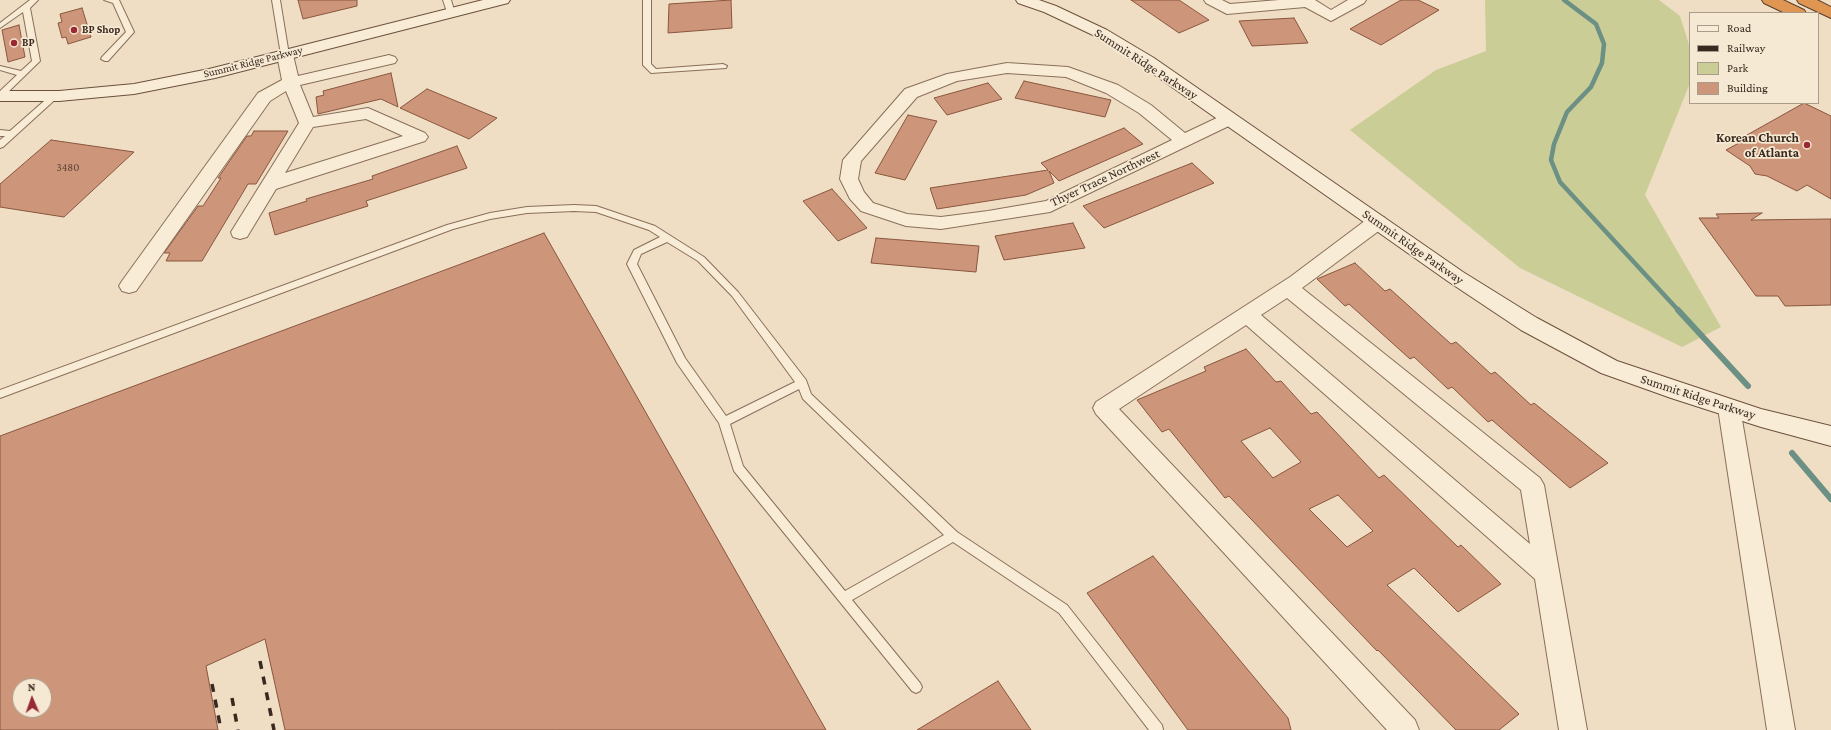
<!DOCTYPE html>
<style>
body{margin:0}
#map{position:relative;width:1831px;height:730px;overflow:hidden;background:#efdec3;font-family:"Crimson Pro",serif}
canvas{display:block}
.legend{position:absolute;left:1689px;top:12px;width:130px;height:92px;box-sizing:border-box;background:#f6e9d3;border:1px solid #aa9c8b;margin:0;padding:5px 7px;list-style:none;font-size:12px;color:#39291e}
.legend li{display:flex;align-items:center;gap:8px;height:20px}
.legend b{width:20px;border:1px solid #aa9c8b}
.north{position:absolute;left:12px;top:678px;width:40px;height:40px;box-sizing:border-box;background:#f6e9d3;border:1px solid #aa9c8b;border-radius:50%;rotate:358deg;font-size:11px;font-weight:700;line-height:16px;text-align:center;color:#39291e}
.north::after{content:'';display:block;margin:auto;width:14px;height:18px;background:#992932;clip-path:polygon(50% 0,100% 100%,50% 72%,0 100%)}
</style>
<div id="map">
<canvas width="1831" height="730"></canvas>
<ul class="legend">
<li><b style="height:5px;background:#f9ecd7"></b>Road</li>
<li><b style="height:5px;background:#39291e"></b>Railway</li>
<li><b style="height:11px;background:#cbcd97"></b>Park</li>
<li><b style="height:11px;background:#cd9579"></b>Building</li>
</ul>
<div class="north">N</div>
</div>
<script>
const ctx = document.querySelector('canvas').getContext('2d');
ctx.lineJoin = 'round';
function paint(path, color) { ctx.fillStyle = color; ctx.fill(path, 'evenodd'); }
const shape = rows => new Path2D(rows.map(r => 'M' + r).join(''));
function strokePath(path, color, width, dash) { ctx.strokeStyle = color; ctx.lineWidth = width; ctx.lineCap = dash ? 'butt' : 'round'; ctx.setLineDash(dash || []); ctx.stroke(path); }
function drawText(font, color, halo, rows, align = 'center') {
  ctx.font = font + ' "Crimson Pro",serif'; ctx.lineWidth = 3.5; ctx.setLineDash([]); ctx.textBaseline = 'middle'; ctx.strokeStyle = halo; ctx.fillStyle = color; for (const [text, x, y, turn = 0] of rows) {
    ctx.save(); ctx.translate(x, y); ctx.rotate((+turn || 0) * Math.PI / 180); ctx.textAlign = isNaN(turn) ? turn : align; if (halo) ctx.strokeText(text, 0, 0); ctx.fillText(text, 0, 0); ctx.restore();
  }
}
paint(shape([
 [1485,0,1659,0,1680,16,1690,48,1690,83,1645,195,1721,327,1682,347,1520,268,1350,130,1436,70,1486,51]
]), '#cbcd97');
strokePath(shape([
 [1564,0,1596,24,1604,44,1602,63,1591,87,1567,112,1554,144,1551,160,1560,182,1679,311]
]), '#6c9084', 4.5);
strokePath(shape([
 [1678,310,1748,386],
 [1792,453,1831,499]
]), '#6c9084', 6);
const building = shape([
 [298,0,357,0,357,6,303,19,298,0],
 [731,0,732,28,668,33,669,4,731,0],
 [1131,0,1179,0,1209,20,1179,33,1131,0],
 [1401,0,1418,0,1439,10,1381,45,1350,29,1401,0],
 [82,8,91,37,68,44,66,37,62,38,58,23,62,22,60,14,82,8],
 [1294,18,1308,43,1252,46,1239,21,1294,18],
 [19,25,25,57,8,62,2,30,19,25],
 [391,73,398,107,381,99,318,114,316,97,324,95,323,91,391,73],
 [1024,81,1111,100,1105,117,1015,98,1024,81],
 [988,83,1002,99,947,115,934,98,988,83],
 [427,89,497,118,469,139,400,108,427,89],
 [1804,103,1831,116,1831,199,1807,185,1797,191,1767,176,1755,174,1750,166,1726,150,1750,137,1747,135,1804,103],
 [908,115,937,121,905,180,875,173,908,115],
 [1124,128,1143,144,1059,181,1049,171,1054,183,1026,195,937,209,930,188,1048,170,1041,163,1124,128],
 [254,131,288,131,256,184,248,184,202,261,166,261,170,253,164,253,198,206,203,206,221,178,218,178,247,136,251,136,254,131],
 [51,140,134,152,64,217,0,207,0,184,51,140],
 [457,146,467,168,366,201,368,206,275,235,269,213,307,201,306,199,373,179,372,176,457,146],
 [1192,163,1214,183,1104,228,1083,206,1192,163],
 [832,189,867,228,838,241,803,201,832,189],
 [1762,213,1751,220,1831,219,1831,305,1785,306,1778,296,1756,296,1699,218,1719,218,1716,214,1762,213],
 [1073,223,1085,248,1004,260,995,236,1073,223],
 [544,233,826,730,285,730,265,639,206,666,218,730,0,730,0,436,544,233],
 [20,686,44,686,44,710,20,710,20,686],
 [876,238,979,246,976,272,871,263,876,238],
 [1355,263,1385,291,1390,289,1451,344,1456,342,1491,374,1495,372,1531,405,1534,403,1608,463,1570,488,1492,420,1488,422,1452,387,1448,389,1414,357,1410,359,1349,304,1345,306,1317,279,1355,263],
 [1246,349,1276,382,1281,381,1311,414,1317,412,1379,478,1384,475,1458,547,1461,545,1501,584,1458,612,1414,568,1387,585,1519,714,1499,730,1456,730,1378,650,1377,651,1229,496,1225,498,1169,429,1162,432,1137,400,1206,371,1204,367,1246,349],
 [1270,428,1301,462,1273,478,1241,441,1270,428],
 [1338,495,1373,531,1347,547,1309,509,1338,495],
 [1153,556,1288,718,1291,730,1188,730,1087,593,1153,556],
 [998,681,1031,730,917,730,998,681]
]);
paint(building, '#cd9579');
strokePath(building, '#89563f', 1);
const lane = shape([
 [30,0,38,0,30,8,40,61,3,97,0,97,0,91,17,75,0,70,0,66,21,71,32,61,23,12,0,28,0,23,30,0],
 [104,0,119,0,134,32,108,61,105,61,101,59,102,57,126,32,113,3,104,0],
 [272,0,280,0,289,55,285,57,281,55,272,0],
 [443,0,451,0,455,13,454,15,448,15,443,0],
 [643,0,651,0,651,64,656,69,723,64,727,66,726,68,651,73,643,65,643,0],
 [52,94,55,94,59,96,3,147,0,148,0,140,5,136,0,136,0,130,10,131,52,94],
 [574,205,596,206,655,226,704,257,738,292,806,380,811,394,957,532,1067,605,1162,725,1163,730,1149,730,1059,613,953,542,852,600,920,683,922,687,920,691,916,693,912,691,734,471,719,423,677,363,627,264,634,250,660,237,649,230,596,212,574,211,527,213,490,219,453,229,0,398,0,390,447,225,490,213,527,207,574,205],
 [667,242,698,261,732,296,795,382,726,416,685,358,637,264,641,254,667,242],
 [799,389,803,399,944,535,845,591,743,466,730,424,799,389]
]);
const street = shape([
 [1204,0,1222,0,1230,4,1279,0,1315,0,1331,10,1348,0,1366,0,1364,3,1331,21,1305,7,1227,14,1206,3,1204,0],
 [285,50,291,52,293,55,298,76,389,55,395,57,397,60,395,63,300,85,313,117,368,108,425,133,428,137,425,141,276,189,247,237,240,239,233,237,231,232,299,123,286,91,270,101,136,291,129,293,122,291,119,286,122,281,258,93,282,80,277,55,279,52,285,50],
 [366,119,403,136,285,173,313,127,366,119],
 [1007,63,1068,67,1118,85,1151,105,1185,133,1223,115,1229,114,1235,115,1237,119,1235,123,1050,212,941,229,906,226,861,211,850,199,840,179,843,160,905,89,947,74,1007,63],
 [1007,73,1066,77,1106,93,1139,113,1172,140,1046,201,988,211,941,217,907,214,873,203,864,192,858,179,861,161,917,97,957,81,1007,73],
 [1377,216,1384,217,1386,222,1384,227,1302,288,1540,478,1544,485,1587,730,1559,730,1535,579,1246,325,1119,409,1415,720,1419,730,1387,730,1096,414,1093,408,1096,402,1290,277,1370,217,1377,216],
 [1287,298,1521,490,1530,544,1261,315,1287,298],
 [1729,399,1737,402,1740,408,1795,730,1767,730,1718,408,1721,402,1729,399]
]);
const secondary = shape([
 [483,0,510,0,508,3,215,78,134,94,59,101,0,101,0,91,59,91,134,84,209,69,483,0],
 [1016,0,1039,0,1056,6,1107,30,1154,58,1463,272,1537,318,1617,361,1761,409,1831,426,1831,446,1761,427,1671,398,1601,373,1521,330,1449,282,1142,66,1095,36,1044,12,1018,3,1016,0]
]);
const highway = shape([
 [1762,0,1783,0,1804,10,1806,13,1785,13,1764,3,1762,0],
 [1797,0,1817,0,1831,7,1831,18,1799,3,1797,0]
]);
strokePath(lane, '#896f5a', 2);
strokePath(street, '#896f5a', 2);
strokePath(secondary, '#6b503d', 2);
strokePath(highway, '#573e2e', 2);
paint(lane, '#f9ecd7');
paint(street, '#f9ecd7');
paint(secondary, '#f9ecd7');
paint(highway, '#df9653');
strokePath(shape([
 [260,661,274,730],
 [212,684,221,730],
 [232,698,238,730]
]), '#39291e', 3.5, [8, 8]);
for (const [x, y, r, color] of [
 [74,30,4,"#992932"],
 [14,43,4,"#992932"],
 [1807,145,4,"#992932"]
]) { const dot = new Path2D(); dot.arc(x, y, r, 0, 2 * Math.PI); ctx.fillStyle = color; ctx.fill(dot); strokePath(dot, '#f6e9d3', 1.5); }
drawText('bold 11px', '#39291e', '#f6e9d3', [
 ["BP Shop",82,30],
 ["BP",22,43]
], 'left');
drawText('11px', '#39291e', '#f6e9d3', [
 ["Summit Ridge Parkway",253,62,-14]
]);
drawText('11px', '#5e4435', null, [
 ["3480",68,168]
]);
drawText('13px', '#39291e', '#f6e9d3', [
 ["Summit Ridge Parkway",1146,64,33],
 ["Thyer Trace Northwest",1105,178,-25],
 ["Summit Ridge Parkway",1413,247,35],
 ["Summit Ridge Parkway",1698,397,18]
]);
drawText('bold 13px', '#39291e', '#f6e9d3', [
 ["Korean Church",1799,138],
 ["of Atlanta",1799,153]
], 'right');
</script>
